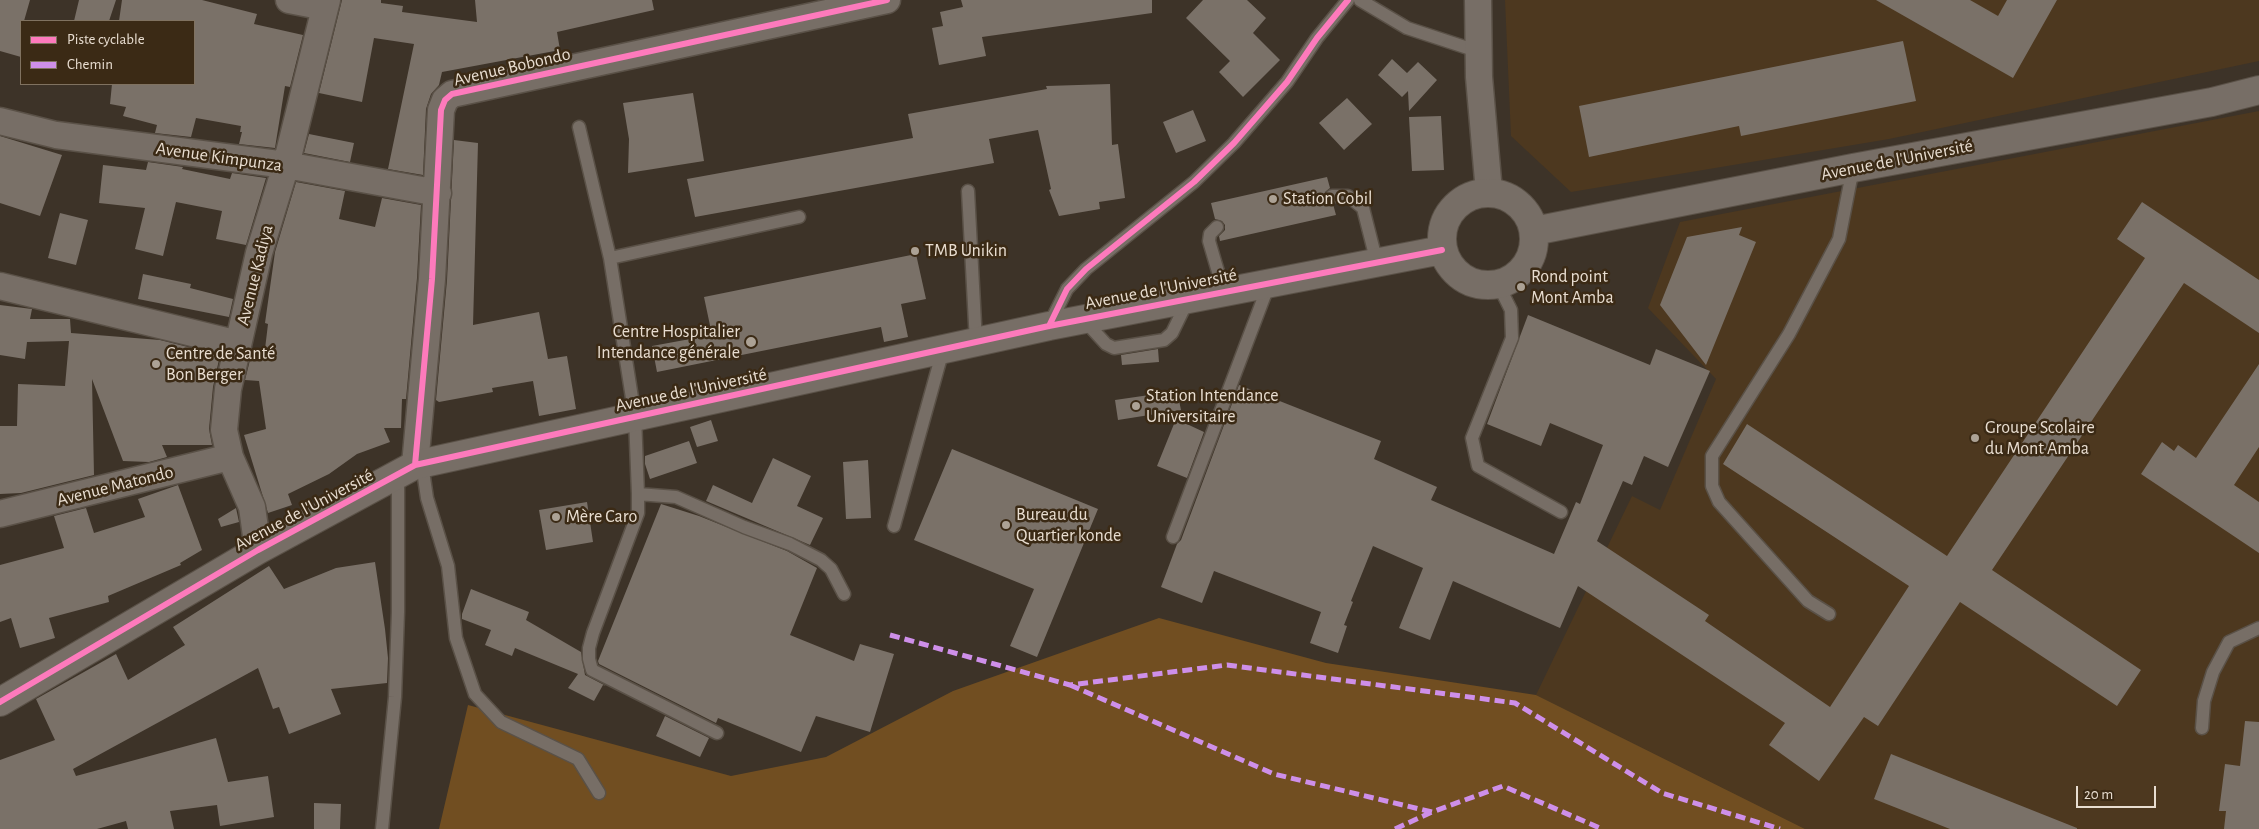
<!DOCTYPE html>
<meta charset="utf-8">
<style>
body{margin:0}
#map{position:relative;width:2259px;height:829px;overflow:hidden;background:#3d3328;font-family:"Alegreya Sans",sans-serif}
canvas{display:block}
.legend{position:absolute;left:20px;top:20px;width:175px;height:65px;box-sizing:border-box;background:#3b2a15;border:1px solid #807260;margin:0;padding:6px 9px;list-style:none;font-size:15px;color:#e8ddd0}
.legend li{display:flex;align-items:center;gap:10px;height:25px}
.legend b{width:25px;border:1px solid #807260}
.scale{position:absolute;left:2076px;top:786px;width:80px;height:22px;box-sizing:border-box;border:2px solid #e8ddd0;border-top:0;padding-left:6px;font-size:15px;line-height:18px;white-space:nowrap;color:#e8ddd0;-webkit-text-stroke:4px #3b2a15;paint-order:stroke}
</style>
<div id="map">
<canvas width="2259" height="829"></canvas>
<ul class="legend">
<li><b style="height:6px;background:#fd7abc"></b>Piste cyclable</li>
<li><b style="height:6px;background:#ce8fe9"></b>Chemin</li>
</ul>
<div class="scale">20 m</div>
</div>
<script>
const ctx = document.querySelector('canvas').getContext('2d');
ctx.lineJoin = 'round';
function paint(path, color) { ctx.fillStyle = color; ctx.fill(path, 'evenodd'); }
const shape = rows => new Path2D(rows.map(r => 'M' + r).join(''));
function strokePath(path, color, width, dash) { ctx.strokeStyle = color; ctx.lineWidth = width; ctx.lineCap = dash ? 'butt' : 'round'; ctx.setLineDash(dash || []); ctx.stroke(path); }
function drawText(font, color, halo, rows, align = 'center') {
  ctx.font = font + ' "Alegreya Sans",sans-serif'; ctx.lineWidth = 5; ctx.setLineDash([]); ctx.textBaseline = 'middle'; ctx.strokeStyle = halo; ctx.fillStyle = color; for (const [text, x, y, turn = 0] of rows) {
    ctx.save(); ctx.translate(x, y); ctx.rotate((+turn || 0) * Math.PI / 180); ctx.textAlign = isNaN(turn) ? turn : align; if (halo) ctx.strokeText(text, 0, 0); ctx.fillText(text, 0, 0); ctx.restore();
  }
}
paint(shape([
 [1505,0,2259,0,2259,61,1889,139,1571,192,1511,136],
 [2259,111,2259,829,1805,829,1536,695,1632,496,1660,510,1716,379,1648,308,1680,222]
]), '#4d381f');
paint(shape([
 [1159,618,1326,663,1536,695,1805,829,439,829,468,705,731,776,826,757,953,691]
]), '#714e21');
paint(shape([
 [0,0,30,0,24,21,21,21,21,57,0,51],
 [79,0,116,0,109,21,74,21],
 [122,0,202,0,257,14,254,24,303,35,290,87,285,86,275,148,239,144,242,132,240,132,241,126,196,118,191,137,155,133,157,125,123,116,126,107,110,104,112,84,194,84,194,21,119,21],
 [342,0,381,0,381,3,403,6,402,12,477,22,475,0,652,0,654,10,557,32,560,50,442,72,439,85,431,94,426,109,423,175,388,169,414,44,374,38,362,102,319,93],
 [961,0,1152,0,1152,13,982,37,986,56,939,65,932,28,943,26,940,12,963,7],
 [1203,0,1247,0,1266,18,1253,33,1280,60,1243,97,1219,72,1230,61,1186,18],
 [1876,0,1970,0,1998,16,2007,0,2057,0,2013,78],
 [1903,41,1916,101,1741,136,1739,126,1589,157,1579,106],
 [1392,59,1407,73,1418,62,1437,80,1409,111,1408,91,1402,97,1378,75],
 [1110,84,1112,145,1118,144,1125,198,1099,202,1100,209,1059,216,1049,190,1051,189,1038,130,989,139,994,163,695,217,687,179,913,138,908,114,1047,89,1046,86],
 [693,93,704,161,628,173,629,139,623,103],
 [1347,98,1372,124,1344,150,1319,123],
 [1193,110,1206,141,1176,153,1163,122],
 [1441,116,1444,170,1412,171,1409,117],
 [309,134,354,143,350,162,304,153],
 [0,136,62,155,40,216,0,203],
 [454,140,478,143,473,325,539,312,548,359,567,356,576,409,539,416,533,381,492,388,493,392,439,402,436,400,447,280],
 [148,162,183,167,182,169,230,179,232,173,266,178,246,245,216,239,222,211,176,202,163,256,135,249,145,208,99,203,103,165,146,170],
 [1327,177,1330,188,1325,192,1324,196,1328,203,1333,204,1336,215,1220,241,1219,236,1225,230,1225,225,1222,221,1215,219,1211,203],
 [296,182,345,191,339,219,375,227,382,198,421,205,417,278,406,399,402,399,401,428,384,428,390,442,357,454,329,474,288,494,292,505,268,513,244,435,266,429,259,381,245,380,253,348,265,349,268,324,265,323,275,252],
 [2142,202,2259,280,2259,333,2184,283,1992,570,2141,670,2117,706,1960,602,1878,726,1864,717,1819,781,1769,745,1785,723,1578,586,1560,628,1453,581,1430,640,1399,628,1423,568,1373,546,1351,601,1353,602,1344,625,1347,626,1338,653,1310,643,1321,612,1214,571,1202,603,1161,587,1177,544,1181,540,1239,385,1381,441,1374,459,1437,487,1431,500,1554,554,1576,502,1580,504,1603,445,1550,423,1541,446,1487,424,1528,315,1650,365,1656,349,1710,371,1668,467,1644,456,1632,485,1623,481,1597,541,1709,615,1705,621,1830,707,1909,586,1723,464,1747,424,1947,556,2145,258,2117,239],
 [60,213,88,220,76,265,48,258],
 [1742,227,1739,235,1756,242,1706,365,1660,305,1687,237],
 [916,254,926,299,901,304,908,337,884,342,881,327,657,372,652,346,712,335,704,297],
 [143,274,191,284,190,288,233,299,229,317,138,299],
 [0,305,32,309,30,319,70,319,71,333,160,340,220,355,213,387,209,429,212,445,162,445,167,457,149,462,123,461,92,379,94,475,21,493,0,494,0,426,17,426,18,384,65,386,69,341,27,342,25,359,0,355],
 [1158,349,1159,362,1122,365,1121,355],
 [2259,364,2259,447,2234,485,2259,502,2259,553,2141,474,2162,442,2174,451,2178,445,2196,458],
 [1177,391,1181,410,1118,420,1115,400],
 [1176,419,1204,432,1187,478,1157,466],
 [711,420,718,441,697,447,690,427],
 [689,441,697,463,650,479,645,464,645,456],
 [952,449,1098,509,1037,657,1010,646,1034,589,914,540],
 [773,458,811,476,797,506,823,518,810,545,706,501,713,485,752,503],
 [868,460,871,518,846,519,843,462],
 [178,485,202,550,180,563,181,565,108,596,109,602,49,618,55,638,20,648,11,618,0,622,0,565,64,548,54,516,86,508,94,533,145,517,138,499],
 [587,502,593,542,546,550,539,510],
 [661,504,699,516,787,551,817,568,790,635,854,661,860,644,894,654,870,732,816,716,801,752,718,718,716,723,599,664,598,661],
 [236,508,239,522,221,527,218,519],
 [375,562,385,629,388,658,387,683,331,689,341,714,289,734,279,707,273,709,258,668,73,769,76,776,216,738,228,782,268,776,274,817,220,826,217,805,170,811,174,829,128,829,126,821,97,829,0,829,0,760,55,740,36,699,116,654,128,680,185,645,173,627,269,566,284,589,336,568],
 [471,589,529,612,526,620,581,652,585,675,606,686,603,685,594,701,568,688,578,674,515,648,512,656,485,645,491,630,462,619,462,614],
 [665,716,709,738,700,757,656,736],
 [2245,721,2259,722,2259,829,2224,829,2226,811,2219,811,2225,764,2240,766],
 [1891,754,2077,828,2077,829,1950,829,1874,799],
 [314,803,341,804,340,829,314,829]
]), '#7a7168');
const service = shape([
 [1360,0,1407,28,1480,52],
 [579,127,610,258,635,417,638,494,638,513,593,633,589,648,589,659,592,670,717,733],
 [968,191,976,343],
 [1332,196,1348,196,1363,208,1377,263],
 [1217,227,1210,234,1209,241,1224,292],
 [610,258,799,217],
 [1498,284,1511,310,1512,338,1472,438,1478,466,1561,512],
 [1084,320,1106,344,1114,348,1164,340,1172,333,1188,300],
 [1049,325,1067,289,1086,269,1194,182,1234,143,1287,82,1317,38,1348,0],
 [422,464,427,498,448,566,456,638,475,694,501,722,578,759,599,793],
 [638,494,676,497,744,527,790,544,821,560,831,569,844,594],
 [894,526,943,350],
 [1173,537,1269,284],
 [1829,614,1808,601,1719,502,1712,486,1712,456,1789,334,1839,239,1853,168],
 [2202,728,2204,701,2213,672,2229,642,2259,628],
 [382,829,395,697,398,612,398,475]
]);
const minor = shape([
 [289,0,325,7],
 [1478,0,1479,77,1489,192],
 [0,121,56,135,286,165,438,193],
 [0,286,238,344],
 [415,465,432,279,441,110,445,100,452,94,887,0],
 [0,514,230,457],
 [258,550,252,507,230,457,224,430,228,389,259,253,286,165,327,0]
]);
const tertiary = shape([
 '1442 239a46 46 0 1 1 92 0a46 46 0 1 1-92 0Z',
 [1534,231,1853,168,2212,102,2259,90],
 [0,702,258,550,415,465,1049,326,1442,250]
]);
strokePath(service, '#5a5147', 15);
strokePath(minor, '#5a5147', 29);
strokePath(tertiary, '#5a5147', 30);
strokePath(service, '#776e66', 12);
strokePath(minor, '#776e66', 26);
strokePath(tertiary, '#776e66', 28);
strokePath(shape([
 [890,635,1070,685,1227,665,1515,703,1662,793,1780,829],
 [1070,685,1274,774,1432,812,1503,786,1602,829],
 [1395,829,1432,812]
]), '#ce8fe9', 5, [10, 5]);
strokePath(shape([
 [1049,326,1067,289,1086,269,1194,182,1234,143,1287,82,1317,38,1348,0],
 [415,465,432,279,441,110,445,100,452,94,887,0],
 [0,702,258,550,415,465,1049,326,1442,250]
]), '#fd7abc', 6);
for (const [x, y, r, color] of [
 [1273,199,5,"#aca295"],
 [915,251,5,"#aca295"],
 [1521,287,5,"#aca295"],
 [751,342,6,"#aca295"],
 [156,364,5,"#aca295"],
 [1136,406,5,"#aca295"],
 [1975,438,5,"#aca295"],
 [556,517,5,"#aca295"],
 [1006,525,5,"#aca295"]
]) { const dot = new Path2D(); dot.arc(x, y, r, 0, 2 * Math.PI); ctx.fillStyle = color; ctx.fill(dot); strokePath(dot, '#3b2a15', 2); }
drawText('18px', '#e8ddd0', '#3b2a15', [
 ["Avenue Bobondo",512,67,-13],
 ["Avenue Kimpunza",219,157,8],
 ["Avenue de l'Université",1897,160,-11],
 ["Avenue Kadiya",255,275,-76],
 ["Avenue de l'Université",1161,289,-11],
 ["Avenue de l'Université",691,390,-12],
 ["Avenue Matondo",115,486,-14],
 ["Avenue de l'Université",304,510,-28]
]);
drawText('18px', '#e8ddd0', '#3b2a15', [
 ["Station Cobil",1283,199],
 ["TMB Unikin",925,251],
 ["Rond point",1531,277],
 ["Mont Amba",1531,298],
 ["Centre Hospitalier",740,332,"right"],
 ["Intendance générale",740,353,"right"],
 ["Centre de Santé",166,354],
 ["Bon Berger",166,375],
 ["Station Intendance",1146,396],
 ["Universitaire",1146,417],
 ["Groupe Scolaire",1985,428],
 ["du Mont Amba",1985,449],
 ["Bureau du",1016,515],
 ["Quartier konde",1016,536],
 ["Mère Caro",566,517]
], 'left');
</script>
